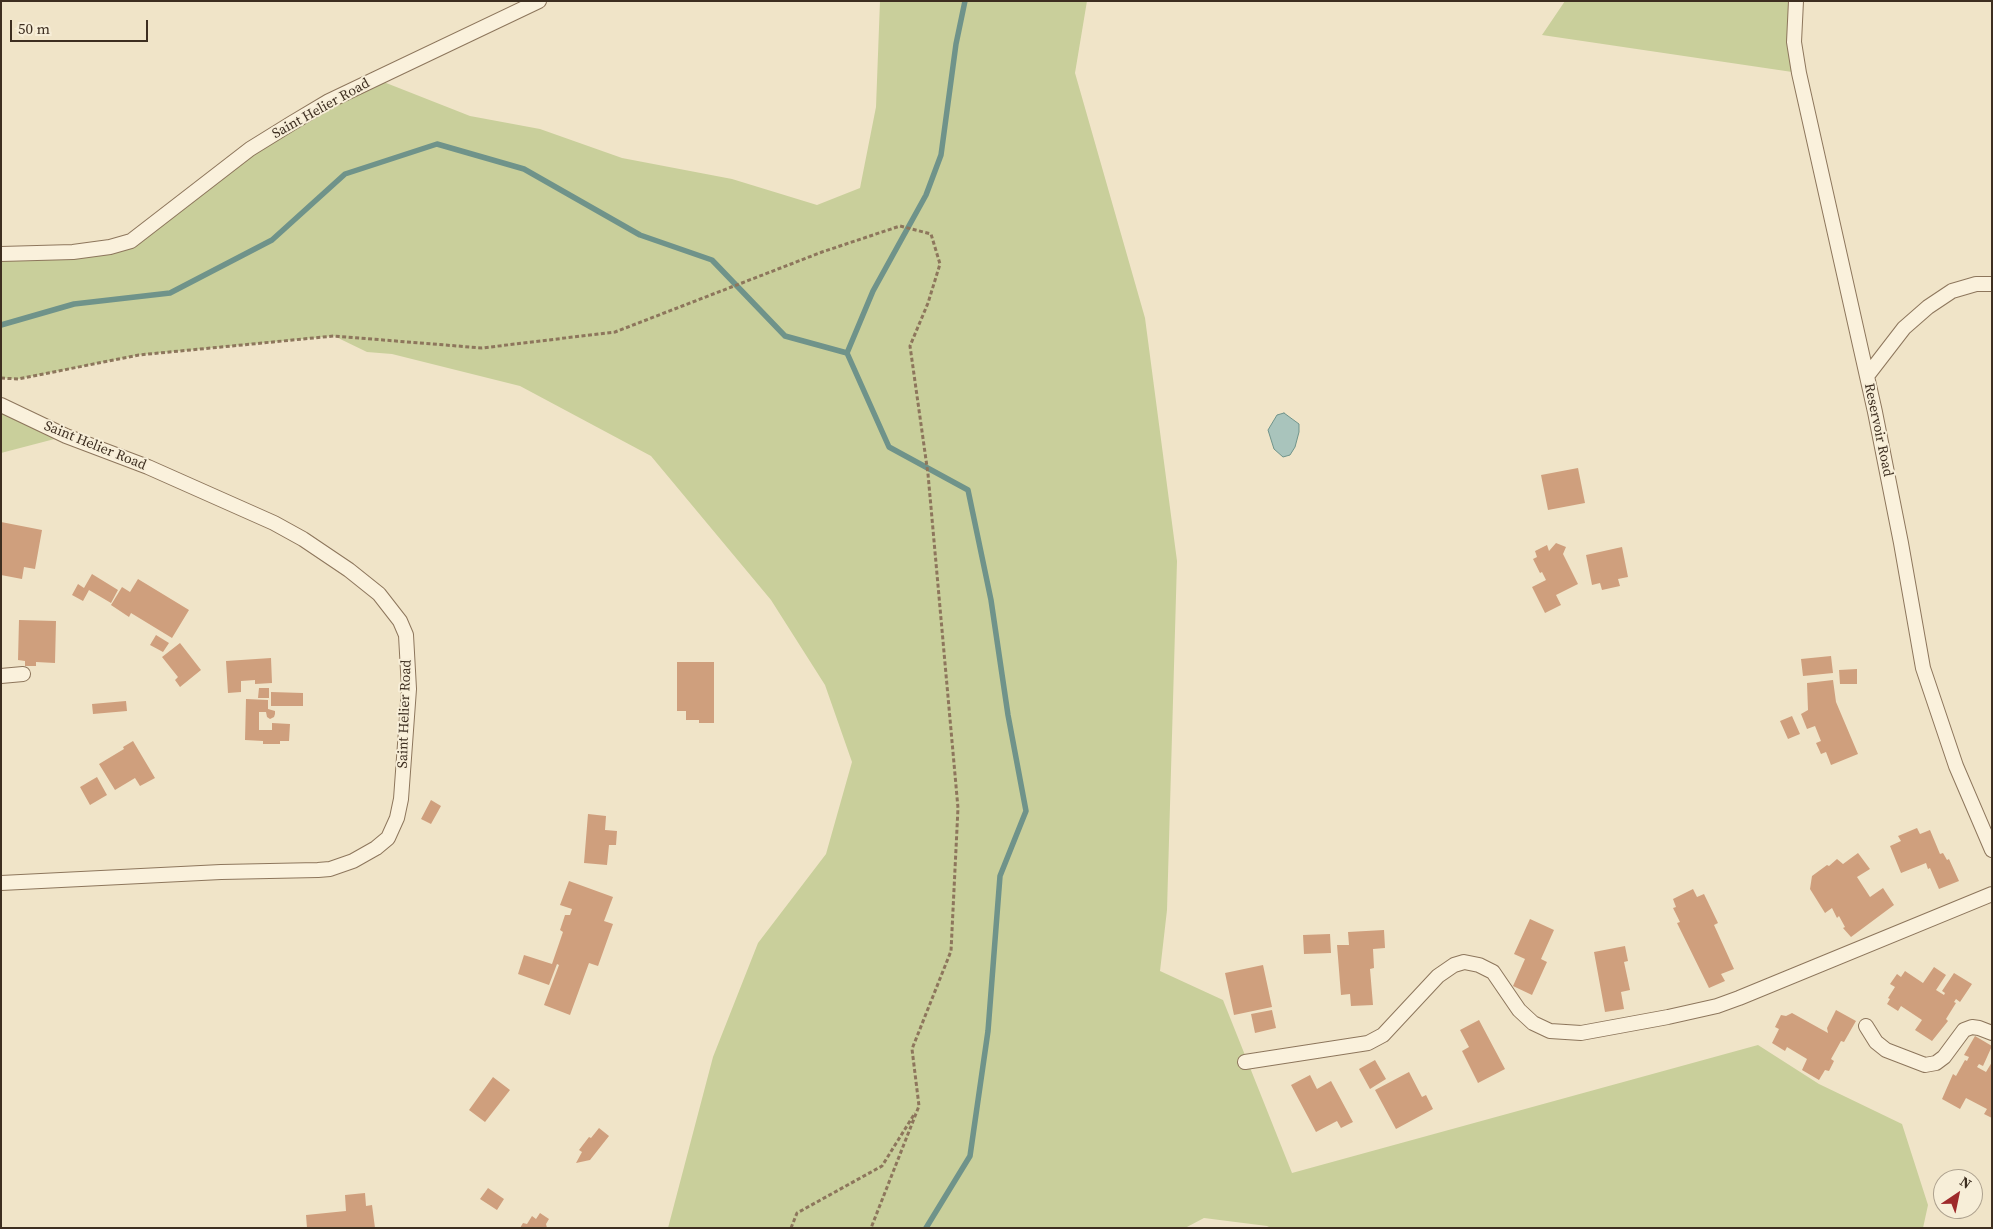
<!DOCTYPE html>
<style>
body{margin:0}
#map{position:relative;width:1993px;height:1229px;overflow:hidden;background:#f0e4c8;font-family:"Source Serif 4",serif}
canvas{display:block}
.frame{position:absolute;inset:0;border:2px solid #3d2e20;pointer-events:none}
.north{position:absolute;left:1933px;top:1169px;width:50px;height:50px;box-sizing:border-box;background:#f7eed8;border:1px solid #ada18e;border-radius:50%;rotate:34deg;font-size:14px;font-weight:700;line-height:20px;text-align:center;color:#3d2e20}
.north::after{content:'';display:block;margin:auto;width:18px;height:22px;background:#9e2a2b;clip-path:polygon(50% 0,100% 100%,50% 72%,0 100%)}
.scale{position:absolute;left:10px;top:20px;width:138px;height:22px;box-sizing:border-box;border:2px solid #3d2e20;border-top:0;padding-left:6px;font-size:15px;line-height:18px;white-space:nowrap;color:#3d2e20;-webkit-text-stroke:4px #f7eed8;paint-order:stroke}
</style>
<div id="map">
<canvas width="1993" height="1229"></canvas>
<div class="frame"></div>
<div class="north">N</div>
<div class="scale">50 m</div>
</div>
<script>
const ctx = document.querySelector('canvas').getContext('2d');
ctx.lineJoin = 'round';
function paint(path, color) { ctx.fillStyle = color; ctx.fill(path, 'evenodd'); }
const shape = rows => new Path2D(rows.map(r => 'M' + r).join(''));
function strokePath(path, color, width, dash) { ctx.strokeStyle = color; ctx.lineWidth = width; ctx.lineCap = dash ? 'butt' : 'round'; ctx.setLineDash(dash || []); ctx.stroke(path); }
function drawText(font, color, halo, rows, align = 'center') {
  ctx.font = font + ' "Source Serif 4",serif'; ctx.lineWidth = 4; ctx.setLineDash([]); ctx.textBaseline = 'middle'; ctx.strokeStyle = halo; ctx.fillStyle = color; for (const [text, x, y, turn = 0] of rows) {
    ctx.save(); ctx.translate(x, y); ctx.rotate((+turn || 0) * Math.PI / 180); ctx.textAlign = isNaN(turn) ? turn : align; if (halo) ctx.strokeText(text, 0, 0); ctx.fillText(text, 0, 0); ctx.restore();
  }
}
paint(shape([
 [880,1,1087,1,1075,73,1145,318,1177,561,1167,910,1160,971,1223,1000,1292,1173,1758,1045,1819,1084,1902,1124,1928,1205,1923,1228,1271,1228,1267,1226,1204,1218,1185,1228,668,1228,713,1057,758,943,826,854,852,762,825,685,771,600,651,456,520,386,392,354,367,352,334,336,139,355,18,379,1,378,1,254,110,247,215,177,376,79,470,116,540,129,622,158,732,179,817,205,860,188,876,107],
 [1565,1,1796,1,1799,73,1542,35],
 [1,405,66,436,1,453]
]), '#c9cf9b');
const water = shape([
 [1284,413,1299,424,1299,432,1295,447,1290,455,1283,457,1274,449,1268,430,1277,415,1284,413]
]);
paint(water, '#a9c4bc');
strokePath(water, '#6f938a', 1);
strokePath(shape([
 [1,325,74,304,170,293,272,240,345,174,437,144,524,169,640,235,712,260,785,336,847,353],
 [926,1228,970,1156,988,1031,1000,876,1026,811,1008,715,991,600,968,490,889,447,847,353,873,291,926,195,941,155,956,44,965,1]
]), '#6f938a', 5.5);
paint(shape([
 [1578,468,1585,503,1548,510,1541,475],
 [1,522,42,530,35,569,24,567,22,579,1,575],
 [1556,543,1566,547,1563,554,1578,584,1556,595,1561,605,1545,613,1532,587,1546,580,1542,572,1540,573,1533,559,1537,557,1535,551,1547,545,1549,551],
 [1622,547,1628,577,1618,579,1620,586,1602,590,1600,583,1592,585,1586,555],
 [92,574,118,590,111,603,89,590,83,601,72,595,78,584,84,588],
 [138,579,189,610,172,638,131,613,129,617,111,605,122,587,130,592],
 [19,620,56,621,55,663,36,662,36,666,25,666,25,661,18,660],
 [156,635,169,643,163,652,150,645],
 [180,643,201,670,180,687,175,680,178,677,162,657],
 [1831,656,1833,673,1803,676,1801,659],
 [271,658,272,683,255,684,255,680,241,681,241,692,228,693,226,661],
 [677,662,714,662,714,723,699,723,699,720,686,720,686,711,677,711],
 [1857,669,1857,684,1840,684,1839,670],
 [1833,680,1836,702,1858,754,1831,765,1826,752,1821,754,1816,743,1821,741,1815,726,1807,729,1801,714,1808,710,1807,683],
 [259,688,269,688,269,698,258,698],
 [271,692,303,693,303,706,271,706],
 [246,699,268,700,268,709,275,711,275,714,274,717,270,719,267,717,266,712,259,712,259,730,272,730,272,723,290,724,289,741,280,741,280,744,263,744,263,741,245,740],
 [126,701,127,711,93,714,92,704],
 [1792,716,1800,734,1788,739,1780,721],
 [133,741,155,778,140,786,135,778,115,790,99,764,124,749,123,747],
 [97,777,107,795,90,805,80,787],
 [431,800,441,806,431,824,421,819],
 [588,814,606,816,605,830,617,831,616,845,609,845,607,865,584,863],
 [1917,828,1920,834,1930,830,1940,854,1943,853,1947,860,1949,859,1959,881,1939,889,1930,868,1928,869,1926,863,1901,873,1890,846,1901,841,1898,836],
 [1858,853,1870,869,1857,877,1870,897,1883,888,1894,905,1851,937,1843,928,1845,927,1839,916,1837,918,1832,908,1825,913,1810,889,1812,876,1827,865,1829,866,1837,859,1843,864],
 [569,881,613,897,604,921,613,924,598,966,589,963,570,1015,544,1005,559,965,557,964,549,985,518,974,524,955,552,964,563,932,560,930,565,915,570,915,572,909,560,905],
 [1693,889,1697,897,1704,894,1718,923,1714,925,1734,969,1721,974,1725,981,1709,988,1677,923,1680,922,1673,908,1676,907,1673,899],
 [1530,919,1554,930,1541,959,1547,962,1532,995,1513,986,1525,959,1514,954],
 [1384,930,1385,948,1373,949,1374,968,1370,969,1373,1005,1351,1006,1350,994,1341,995,1337,945,1349,945,1348,932],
 [1330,934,1331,953,1304,954,1303,935],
 [1625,946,1628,961,1624,962,1630,990,1621,992,1624,1009,1605,1012,1594,952],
 [1263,965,1272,1007,1234,1015,1225,973],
 [1934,967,1946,975,1936,990,1944,995,1945,993,1942,991,1954,973,1972,984,1960,1002,1956,999,1954,1002,1956,1003,1946,1019,1948,1021,1932,1041,1915,1030,1922,1020,1901,1006,1898,1011,1887,1004,1890,999,1888,998,1895,987,1890,984,1897,974,1901,977,1905,971,1923,983],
 [1272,1010,1276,1028,1255,1033,1251,1014],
 [1836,1010,1856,1021,1844,1042,1841,1041,1831,1059,1834,1061,1829,1071,1825,1070,1819,1080,1802,1070,1807,1059,1787,1047,1785,1051,1772,1043,1779,1029,1775,1027,1781,1015,1786,1016,1792,1013,1828,1033,1827,1028],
 [1479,1020,1505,1069,1478,1083,1462,1051,1469,1047,1460,1030],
 [1975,1036,1992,1046,1983,1066,1979,1064,1977,1067,1986,1072,1992,1062,1992,1118,1984,1114,1987,1109,1966,1098,1960,1109,1942,1099,1953,1074,1956,1076,1965,1060,1967,1061,1969,1057,1964,1055],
 [1375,1060,1386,1079,1370,1089,1359,1069],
 [1409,1072,1422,1097,1426,1095,1433,1109,1396,1129,1375,1090],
 [1310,1075,1317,1089,1331,1081,1353,1122,1341,1128,1337,1121,1316,1132,1291,1085],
 [493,1077,510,1090,485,1122,469,1110],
 [599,1128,609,1136,590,1160,576,1163,582,1152,579,1150,589,1137,591,1138],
 [488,1188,504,1199,497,1210,480,1199],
 [365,1193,366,1206,372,1205,375,1228,307,1228,306,1215,346,1211,345,1195],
 [540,1213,549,1219,546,1224,547,1228,520,1228,523,1223,527,1224,532,1216,536,1219]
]), '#cf9f7d');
const street = shape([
 [1796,1,1794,42,1799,73,1875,412,1901,543,1923,668,1956,766,1992,850],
 [1,254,73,252,110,247,131,241,250,149,292,123,329,101,539,1],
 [1867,376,1904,328,1928,307,1952,291,1976,284,1992,284],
 [1,405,66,436,148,467,274,523,303,539,349,570,379,594,400,621,406,635,409,689,401,799,397,818,388,838,376,848,353,861,330,869,318,870,221,872,1,883],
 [1,676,23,674],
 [1866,1026,1876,1042,1886,1050,1925,1065,1936,1063,1944,1057,1964,1030,1972,1027,1979,1028,1992,1033],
 [1245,1062,1368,1043,1383,1035,1438,976,1454,965,1464,962,1479,965,1493,972,1519,1010,1533,1023,1550,1031,1581,1033,1668,1017,1717,1006,1739,998,1992,894]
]);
strokePath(street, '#8d765c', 16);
strokePath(shape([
 [1,378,18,379,139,355,334,336,482,348,615,332,822,252,900,226,931,234,940,264,928,303,910,346,928,474,958,808,951,951,912,1049,919,1106,871,1228],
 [791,1228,797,1213,882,1166,915,1113]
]), '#8d765c', 3, [4, 2.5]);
strokePath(street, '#faf1dc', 14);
drawText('14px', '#3d2e20', '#f7eed8', [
 ["Saint Helier Road",321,109,-29],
 ["Reservoir Road",1878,430,78],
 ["Saint Helier Road",95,446,22],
 ["Saint Helier Road",405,714,-88]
]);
</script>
